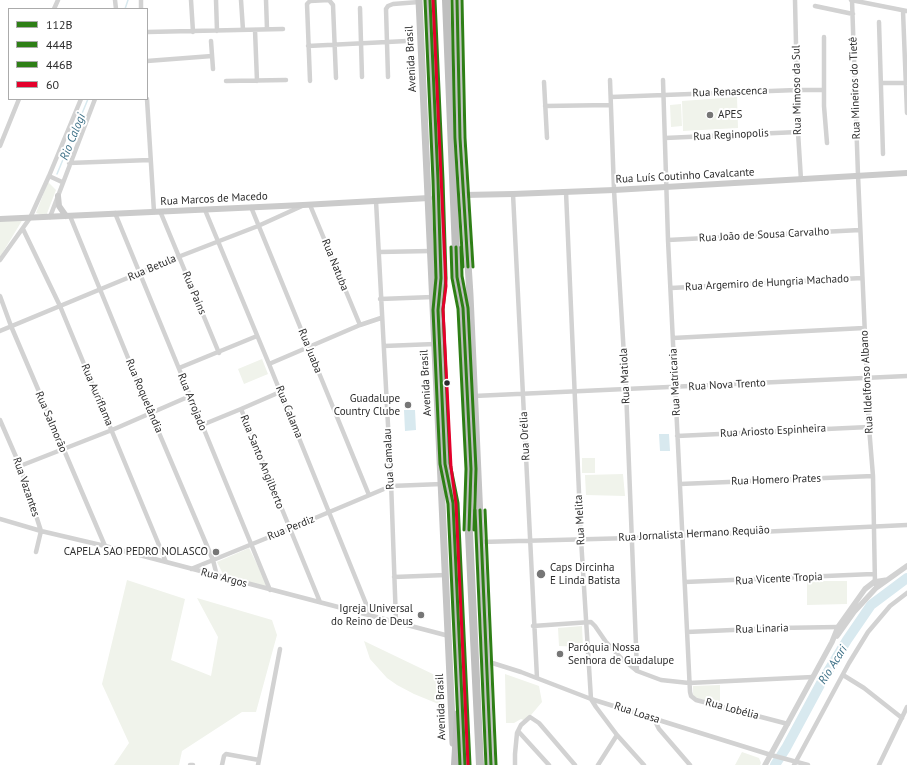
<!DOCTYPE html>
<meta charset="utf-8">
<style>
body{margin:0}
#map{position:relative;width:907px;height:765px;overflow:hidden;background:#fff;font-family:"PT Sans",sans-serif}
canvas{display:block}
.legend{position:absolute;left:8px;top:8px;width:140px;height:92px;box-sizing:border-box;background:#fff;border:1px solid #ababab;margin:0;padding:5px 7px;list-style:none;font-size:12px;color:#2d2d2d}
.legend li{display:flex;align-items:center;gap:8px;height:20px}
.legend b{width:20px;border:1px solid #ababab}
</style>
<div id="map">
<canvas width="907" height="765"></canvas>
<ul class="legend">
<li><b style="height:5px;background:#2e7f16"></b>112B</li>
<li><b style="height:5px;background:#2e7f16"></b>444B</li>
<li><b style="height:5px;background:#2e7f16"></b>446B</li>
<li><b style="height:5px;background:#e4002b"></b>60</li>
</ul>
</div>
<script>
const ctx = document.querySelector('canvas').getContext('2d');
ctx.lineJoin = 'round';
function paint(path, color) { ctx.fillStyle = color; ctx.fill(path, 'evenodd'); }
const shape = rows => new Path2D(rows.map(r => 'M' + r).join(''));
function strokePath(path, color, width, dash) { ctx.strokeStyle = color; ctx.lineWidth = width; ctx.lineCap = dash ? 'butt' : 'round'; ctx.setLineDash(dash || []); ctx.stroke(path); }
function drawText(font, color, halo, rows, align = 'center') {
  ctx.font = font + ' "PT Sans",sans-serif'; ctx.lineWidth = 4; ctx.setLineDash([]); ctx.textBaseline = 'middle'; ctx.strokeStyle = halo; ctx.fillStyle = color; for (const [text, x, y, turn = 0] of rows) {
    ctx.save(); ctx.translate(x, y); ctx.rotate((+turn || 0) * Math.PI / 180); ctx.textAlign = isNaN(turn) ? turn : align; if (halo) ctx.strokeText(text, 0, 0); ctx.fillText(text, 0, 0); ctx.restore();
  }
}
paint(shape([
 [737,97,738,128,683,131,682,101],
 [681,104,682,126,671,127,670,105],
 [48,182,56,190,46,216,36,213],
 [23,219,0,257,0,220],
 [262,359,268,374,244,384,238,369],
 [582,458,595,458,595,473,582,473],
 [623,474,625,496,586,495,585,475],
 [249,548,269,588,223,574,217,562],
 [127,580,185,599,171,660,211,676,218,637,197,598,272,620,277,635,256,712,242,712,182,751,179,765,114,765,129,743,102,684],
 [807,581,847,581,847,604,807,605],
 [582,626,583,647,559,646,558,628],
 [364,641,439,677,441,705,414,694,397,685,387,678,370,659],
 [505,674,539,686,542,702,526,721,521,719,514,723,506,723],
 [720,685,720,704,693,697,693,686],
 [742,752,759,758,761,763,760,765,735,765]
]), '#f0f3eb');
paint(shape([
 [404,410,415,410,416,430,405,431],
 [659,434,669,434,670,451,660,451]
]), '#d8e9ef');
strokePath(shape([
 [125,9,128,0],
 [57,174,88,99]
]), '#d8e9ef', 1.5);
strokePath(shape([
 [775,765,786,748,821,683,847,640,871,605,907,578]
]), '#d8e9ef', 10);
strokePath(shape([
 [115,0,116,9],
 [141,0,141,9],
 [191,0,193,32],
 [216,0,217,31],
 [241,0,243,30],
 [266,0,267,29],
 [795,0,798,132,801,180],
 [851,0,907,11],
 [852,0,858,175,869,427,873,476,875,584],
 [815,6,853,14],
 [360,8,362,77],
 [54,9,58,0],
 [903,11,907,113],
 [879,22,883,154],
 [255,30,257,81],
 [147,32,283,29],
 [824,37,824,106,827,143],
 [211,41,213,69],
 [308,46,407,41],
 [147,61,212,56],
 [388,77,386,9,388,6,393,4,419,2],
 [610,80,614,190,626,389,637,671],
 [663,80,668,240,690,692,691,696,696,700,788,724],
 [226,81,286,80],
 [310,81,307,4,310,1,329,0,333,5,336,78],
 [544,82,547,138],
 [881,83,906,83],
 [611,97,797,90,824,90],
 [147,99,154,212],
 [545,106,611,105],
 [665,138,798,132],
 [0,146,19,99],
 [69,163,150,160],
 [49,176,62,182],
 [566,192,581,539,591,699,596,707,617,735,598,765],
 [513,194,537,678],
 [376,201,391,481,396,622],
 [310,205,360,325],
 [251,207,369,495],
 [205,210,269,364,371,616],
 [160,211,219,353],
 [115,213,270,590],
 [70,216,151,414,213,560,217,576],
 [50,217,95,99],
 [23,229,60,306,166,562],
 [668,240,860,230],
 [379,252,431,251],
 [0,260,30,218,49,176,81,99],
 [671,288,862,278],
 [0,296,11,326,105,546],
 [380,299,433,297],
 [0,331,178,257,258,226,302,206],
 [673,338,864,328],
 [384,346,435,344],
 [269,364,360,325,381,318],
 [179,368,257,336],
 [474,396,907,376],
 [241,409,320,602],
 [0,420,20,466,41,531,36,552],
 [202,425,241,409,280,392],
 [677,436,869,427],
 [20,466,112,430,190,396],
 [680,484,873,476],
 [0,519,41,531,105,546,449,636],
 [481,542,632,538,907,525],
 [191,569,289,529,391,486,442,484],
 [394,577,446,575],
 [685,582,873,574],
 [533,626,591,622,595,626,606,642,621,658,637,671,661,680,689,683,813,677],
 [687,632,778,628,838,627],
 [486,661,521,672,591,699,771,755,808,765],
 [843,675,864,688,902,718],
 [654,719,659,729,690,765],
 [518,731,549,765],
 [617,735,644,765],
 [190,765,193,765],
 [222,765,224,756,226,754,259,760],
 [258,765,280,649],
 [515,765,515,754,517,733,521,725,530,717,539,723,575,765],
 [794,765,849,663,868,632,890,606,907,593],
 [879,765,907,707]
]), '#d2d2d2', 4.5);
strokePath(shape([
 [837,636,854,612,876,588,907,566],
 [765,765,832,642,838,627,865,589,874,582,887,580]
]), '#d2d2d2', 5.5);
strokePath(shape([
 [464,195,513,194,614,190,907,173],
 [58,196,59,206,66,216],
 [0,219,303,205,429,198]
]), '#cbcbcb', 6);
strokePath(shape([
 [419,0,453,743],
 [457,0,460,138,470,295,491,765]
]), '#c5c5c5', 7);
strokePath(shape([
 [430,0,438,180,441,278,438,310,445,464,453,503,465,765],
 [446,0,457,277,463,308,471,469,469,503,469,533,480,765],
 [455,765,458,714]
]), '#bfbfbf', 8);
strokePath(shape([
 [430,0,438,180,441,278,438,310,445,464,453,503,465,765],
 [457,0,460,138,468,267],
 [456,247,457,277,463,308,471,469,469,530],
 [480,510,491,765]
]), '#2e7f16', 3);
strokePath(shape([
 [425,0,433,180,436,278,433,310,440,464,448,504,460,765],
 [452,0,455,138,463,267],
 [451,247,452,278,458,309,466,469,464,530],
 [475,510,486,765]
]), '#2e7f16', 3);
strokePath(shape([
 [435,0,443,180,446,278,443,310,450,463,458,503,470,765],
 [462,0,465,138,473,267],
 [461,247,462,276,468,308,476,469,474,530],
 [485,510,496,765]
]), '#2e7f16', 3);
strokePath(shape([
 [433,0,446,286,443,309,451,467,456,504,468,765]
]), '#e4002b', 3);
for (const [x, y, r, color] of [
 [710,115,4,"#767676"],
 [447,383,3.5,"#2d2d2d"],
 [408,405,4,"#767676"],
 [216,552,4,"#767676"],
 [541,574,5,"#767676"],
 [421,615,4,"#767676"],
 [560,654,4,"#767676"]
]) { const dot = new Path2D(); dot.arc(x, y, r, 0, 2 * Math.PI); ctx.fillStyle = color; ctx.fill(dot); strokePath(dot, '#fff', 1.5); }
drawText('11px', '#2d2d2d', '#fff', [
 ["Avenida Brasil",411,59,-93],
 ["Rua Mineiros do Tietê",855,88,-92],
 ["Rua Mimoso da Sul",797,90,-91],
 ["Rua Renascenca",730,92,-2],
 ["Rua Reginopolis",731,135,-3],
 ["Rua Luís Coutinho Cavalcante",685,176,-3],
 ["Rua Marcos de Macedo",214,199,-3],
 ["Rua João de Sousa Carvalho",764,235,-3],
 ["Rua Natuba",335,265,68],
 ["Rua Betula",152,268,-23],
 ["Rua Argemiro de Hungria Machado",767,283,-3],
 ["Rua Pains",194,293,67],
 ["Rua Juaba",310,351,68],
 ["Rua Matiola",625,376,-93],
 ["Rua Matricaria",675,382,-93],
 ["Rua Ildelfonso Albano",867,382,-93],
 ["Avenida Brasil",426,383,-93],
 ["Rua Nova Trento",727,385,-3],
 ["Rua Auriflama",97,395,67],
 ["Rua Roquelândia",144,396,67],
 ["Rua Arrojado",192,402,68],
 ["Rua Calama",289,412,68],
 ["Rua Salmorão",51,422,67],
 ["Rua Ariosto Espinheira",773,431,-3],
 ["Rua Orélia",525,436,-93],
 ["Rua Camalau",389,459,-93],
 ["Rua Santo Angilberto",262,462,68],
 ["Rua Homero Prates",776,480,-2],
 ["Rua Vazantes",26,487,71],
 ["Rua Melita",580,520,-93],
 ["Rua Perdiz",291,528,-22],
 ["Rua Jornalista Hermano Requião",694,534,-3],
 ["Rua Argos",224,578,15],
 ["Rua Vicente Tropia",779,579,-3],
 ["Rua Linaria",762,629,-2],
 ["Avenida Brasil",441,707,-92],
 ["Rua Lobélia",732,709,15],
 ["Rua Loasa",637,713,18]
]);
drawText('11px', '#2d2d2d', '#fff', [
 ["APES",718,115],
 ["Guadalupe",400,399,"right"],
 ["Country Clube",400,412,"right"],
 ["CAPELA SAO PEDRO NOLASCO",208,552,"right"],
 ["Caps Dircinha",550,568],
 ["E Linda Batista",550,581],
 ["Igreja Universal",413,609,"right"],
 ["do Reino de Deus",413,622,"right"],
 ["Paróquia Nossa",568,648],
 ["Senhora de Guadalupe",568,661]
], 'left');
drawText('italic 12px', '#407389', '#fff', [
 ["Rio Calogi",73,137,-68],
 ["Rio Acari",833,665,-58]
]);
</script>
